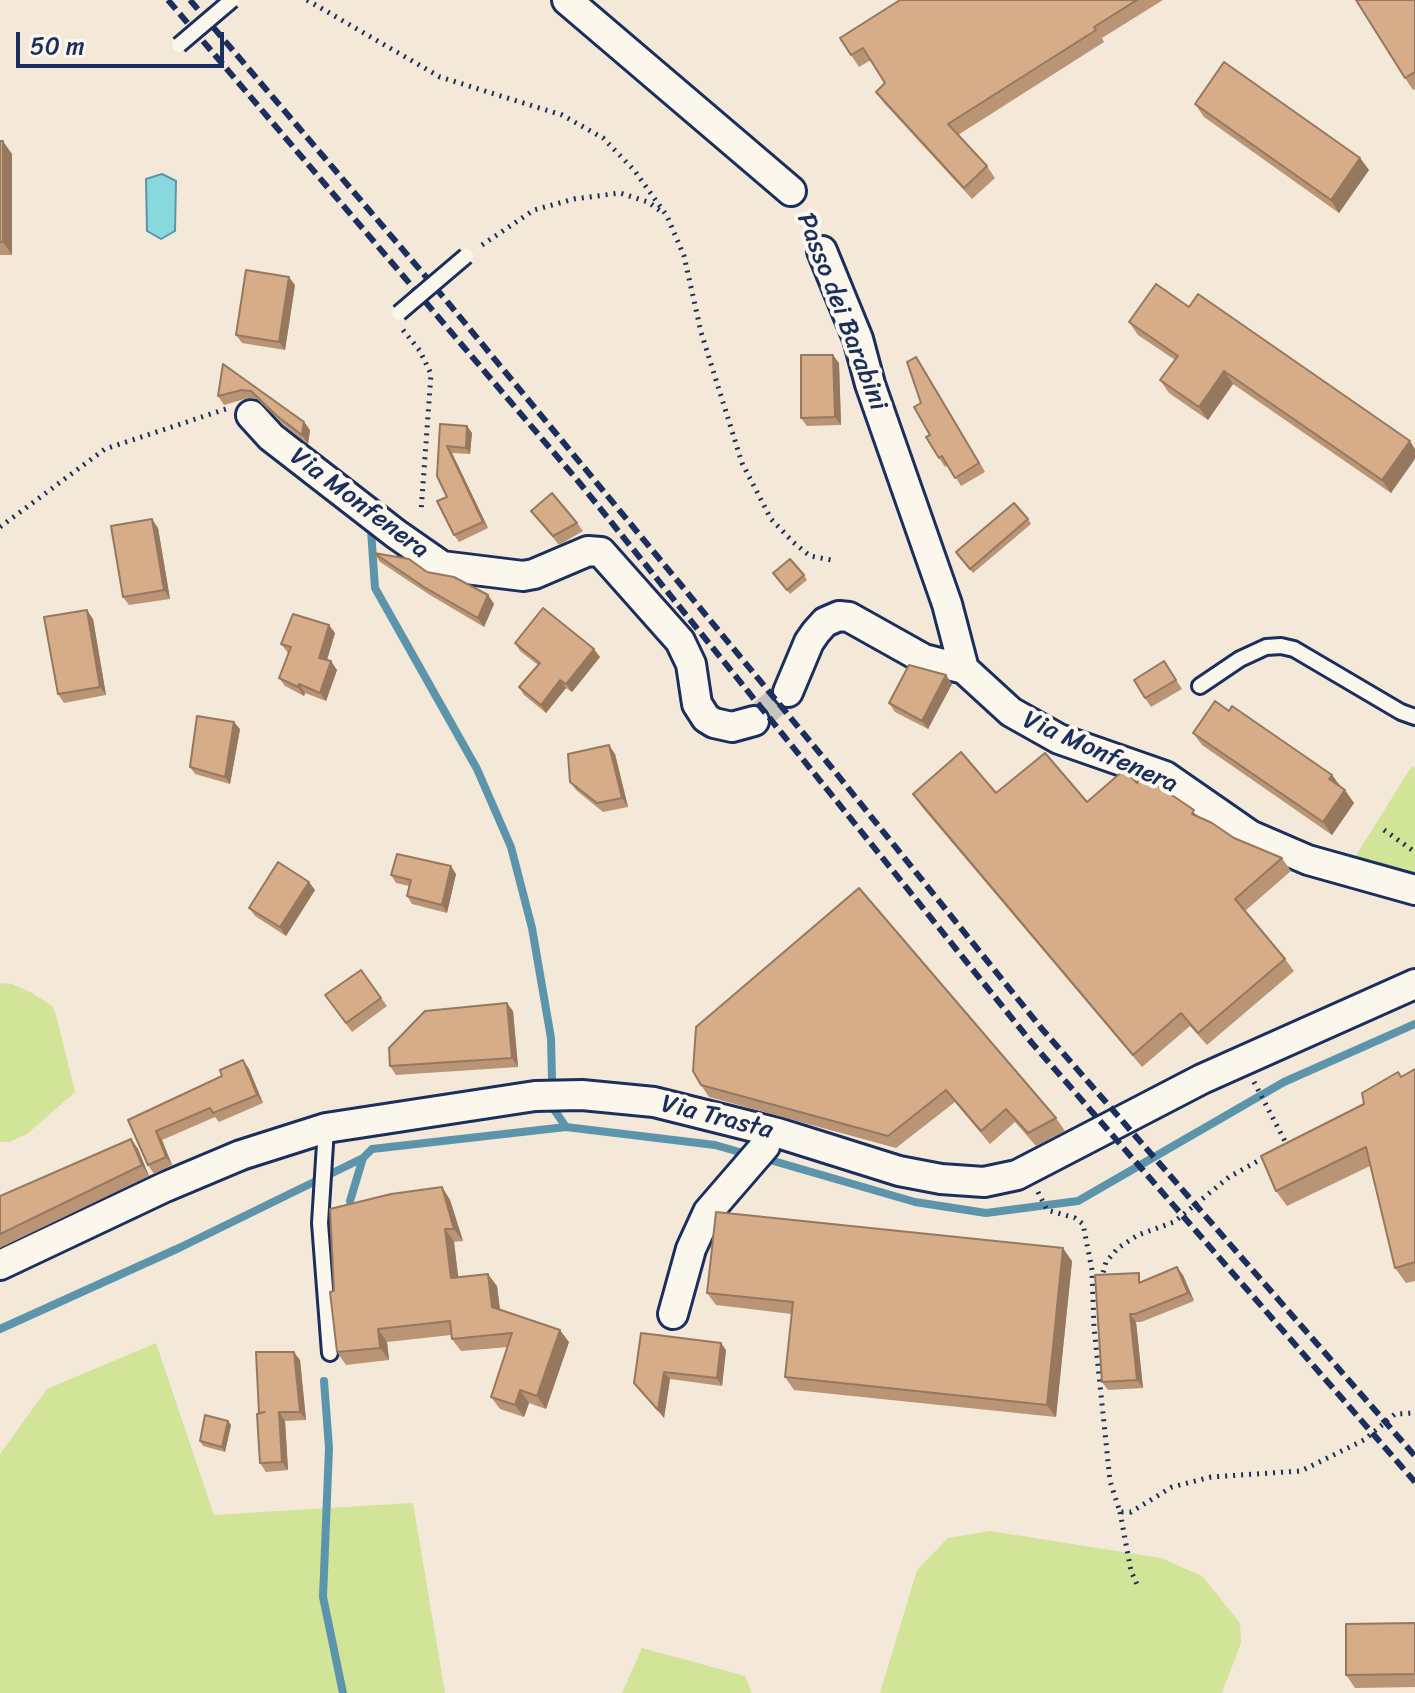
<!DOCTYPE html>
<style>
body{margin:0}
#map{position:relative;width:1415px;height:1693px;overflow:hidden;background:#f4e8d8;font-family:Sriracha,sans-serif}
canvas{display:block}
.scale{position:absolute;left:16px;top:32px;width:208px;height:36px;box-sizing:border-box;border:4px solid #1b2f5e;border-top:0;padding-left:10px;font-size:24px;line-height:28px;white-space:nowrap;color:#1b2f5e;-webkit-text-stroke:6px #fbf7ec;paint-order:stroke}
</style>
<div id="map">
<canvas width="1415" height="1693"></canvas>
<div class="scale">50 m</div>
</div>
<script>
const ctx = document.querySelector('canvas').getContext('2d');
ctx.lineJoin = 'round';
function paint(path, color) { ctx.fillStyle = color; ctx.fill(path, 'evenodd'); }
const shape = rows => new Path2D(rows.map(r => 'M' + r).join(''));
function strokePath(path, color, width, dash) { ctx.strokeStyle = color; ctx.lineWidth = width; ctx.lineCap = dash ? 'butt' : 'round'; ctx.setLineDash(dash || []); ctx.stroke(path); }
function drawText(font, color, halo, rows, align = 'center') {
  ctx.font = font + ' Sriracha,sans-serif'; ctx.lineWidth = 8; ctx.setLineDash([]); ctx.textBaseline = 'middle'; ctx.strokeStyle = halo; ctx.fillStyle = color; for (const [text, x, y, turn = 0] of rows) {
    ctx.save(); ctx.translate(x, y); ctx.rotate((+turn || 0) * Math.PI / 180); ctx.textAlign = isNaN(turn) ? turn : align; if (halo) ctx.strokeText(text, 0, 0); ctx.fillText(text, 0, 0); ctx.restore();
  }
}
paint(shape([
 [1412,766,1415,768,1415,880,1350,865],
 [0,983,12,984,32,993,52,1006,56,1015,75,1092,27,1134,9,1142,0,1142],
 [156,1343,214,1515,413,1503,445,1693,0,1693,0,1454,47,1389],
 [990,1531,1161,1558,1202,1576,1240,1623,1241,1643,1222,1693,880,1693,917,1570,948,1538],
 [642,1648,745,1676,752,1693,622,1693]
]), '#d1e498');
const water = shape([
 [162,174,176,181,175,231,161,239,147,231,146,179,162,174]
]);
paint(water, '#88d9de');
strokePath(water, '#5c95ab', 2);
strokePath(shape([
 [371,530,375,588,477,769,511,847,532,928,551,1038,552,1080],
 [553,1108,566,1127],
 [763,1158,915,1202,986,1213,1078,1201,1284,1082,1415,1024],
 [350,1201,363,1158],
 [0,1329,179,1248,363,1158,372,1149,566,1127,715,1145,750,1155],
 [324,1381,329,1448,323,1597,343,1693]
]), '#5c95ab', 8);
strokePath(shape([
 [754,721,788,692]
]), '#c9c3c0', 28, [28, 14]);
const service = shape([
 [1200,686,1240,659,1266,647,1281,646,1294,649,1401,712,1415,717],
 [326,1128,320,1223,330,1353]
]);
const minor = shape([
 [567,0,791,191],
 [822,251,858,339,870,384,947,604,964,669],
 [251,415,271,437,396,534,442,566,523,576,534,574,588,551,601,552,680,641,691,664,697,704,706,718,714,723,732,727,754,721],
 [788,692,809,642,816,632,825,622,839,616,849,617,924,659,964,669,1011,712,1059,739,1165,776,1250,835,1308,860,1415,890],
 [0,1265,165,1187,241,1155,326,1128,535,1096,582,1095,654,1102,778,1133,899,1171,941,1179,984,1182,1017,1175,1202,1079,1415,984],
 [673,1314,691,1249,708,1212,765,1146]
]);
strokePath(service, '#1b2f5e', 20);
strokePath(minor, '#1b2f5e', 34);
strokePath(shape([
 [307,0,440,77,562,115,603,138,634,170,667,216,684,256,701,332,742,463,756,490,771,519,793,542,810,556,831,560],
 [482,245,534,210,574,199,620,193,648,202,663,213],
 [403,330,420,351,431,374,421,512],
 [0,527,105,449,226,409],
 [1384,830,1415,852],
 [1254,1082,1287,1145],
 [1038,1192,1047,1210,1075,1218,1083,1224,1092,1270,1094,1327,1110,1481,1120,1512,1131,1512,1172,1487,1211,1477,1301,1471,1364,1440,1395,1414,1415,1413],
 [1101,1280,1106,1262,1118,1248,1138,1235,1174,1222,1229,1177,1267,1156],
 [1120,1512,1131,1571,1139,1589]
]), '#1b2f5e', 5, [2, 6]);
strokePath(service, '#fbf7ec', 14);
strokePath(minor, '#fbf7ec', 28);
strokePath(shape([
 [168,0,578,481,1032,1043,1415,1482],
 [190,0,450,305,832,768,1042,1029,1415,1456]
]), '#1b2f5e', 6, [12, 6]);
const serviceBridge = shape([
 [179,45,232,0],
 [399,313,466,256]
]);
strokePath(serviceBridge, '#1b2f5e', 20, []);
strokePath(serviceBridge, '#fbf7ec', 14);
paint(shape([
 [900,0,1163,0,1102,38,1104,42,958,135,987,166,995,178,972,199,884,103,876,92,885,83,871,60,859,67,851,55],
 [1415,0,1415,89,1413,90,1405,78],
 [1195,104,1360,158,1369,170,1339,213,1204,117],
 [0,141,12,154,12,255,0,255],
 [295,285,285,350,242,343,236,335],
 [1189,307,1415,449,1391,493,1233,384,1208,420,1169,393,1160,380,1175,360,1138,335,1129,322],
 [839,363,841,425,807,426,801,418],
 [223,364,304,422,310,430,308,444,283,424,257,399,248,398,224,405,218,396],
 [922,366,985,472,961,486,948,465,945,467,939,458,930,435,921,403],
 [440,424,467,426,472,433,470,454,452,453,488,528,459,542,454,535,447,497],
 [531,511,577,523,583,531,559,545],
 [1028,519,1031,524,973,573,959,557],
 [158,528,170,599,129,605,123,597],
 [374,553,427,572,488,595,494,604,484,627,430,595,380,562],
 [773,573,804,575,807,580,790,594],
 [93,619,106,695,64,703,58,694],
 [335,633,327,660,337,670,326,701,305,693,304,696,285,686,279,678,288,653,281,644],
 [515,643,600,657,572,692,566,688,546,713,524,695,519,687,538,665,520,651],
 [1164,661,1182,689,1151,707,1145,698],
 [946,675,952,684,928,729,895,712,889,703],
 [1229,711,1332,775,1354,803,1332,835,1202,745,1193,733],
 [240,729,230,784,195,774,190,767],
 [615,754,628,807,603,812,576,790,570,782],
 [1137,783,1234,838,1282,858,1291,871,1245,911,1285,959,1294,971,1207,1045,1190,1026,1142,1067,922,807,913,794,996,793,1087,802],
 [456,874,447,913,412,904,407,896,409,886,396,883,391,875],
 [315,890,286,936,255,916,249,908],
 [361,970,387,1006,352,1032,325,995],
 [513,1011,518,1067,396,1075,390,1066],
 [696,1027,1056,1118,1065,1131,1036,1146,1015,1122,990,1144,955,1102,896,1148,709,1097,701,1085],
 [243,1060,249,1069,263,1103,219,1122,215,1117,162,1140,172,1165,154,1174,148,1165,128,1120,222,1076],
 [1415,1069,1415,1281,1406,1283,1395,1268,1370,1166,1287,1206,1276,1191,1364,1104,1401,1077],
 [131,1139,138,1149,149,1176,0,1248,0,1196],
 [442,1187,450,1200,463,1241,454,1242,458,1277,497,1286,500,1309,569,1342,546,1409,529,1403,524,1417,500,1409,491,1397,508,1347,461,1351,452,1339,451,1335,387,1342,389,1360,346,1365,337,1352,334,1291],
 [1072,1261,1056,1417,794,1390,785,1377,792,1314,716,1305,707,1293],
 [1183,1275,1194,1301,1141,1322,1136,1322,1143,1388,1108,1390,1102,1382,1144,1281],
 [726,1350,722,1386,670,1379,664,1418,634,1383],
 [300,1360,306,1420,285,1421,288,1470,266,1472,260,1463,260,1413],
 [228,1421,231,1425,225,1452,203,1446,200,1441],
 [1415,1623,1415,1687,1355,1688,1346,1675]
]), '#b99475');
paint(shape([
 [3,141,12,154,12,255,3,242],
 [1360,158,1369,170,1339,213,1331,200],
 [289,277,295,285,285,350,279,342],
 [833,355,839,363,841,425,835,417],
 [916,357,922,366,985,472,979,463],
 [1224,371,1233,384,1208,420,1199,407],
 [304,422,310,430,308,444,302,435],
 [467,426,472,433,470,454,466,448],
 [1410,441,1415,449,1415,459,1391,493,1382,480],
 [447,446,452,453,488,528,483,522],
 [152,519,158,528,170,599,164,590],
 [488,595,494,604,484,627,478,618],
 [87,610,93,619,106,695,100,687],
 [329,625,335,633,325,666,319,658],
 [594,649,600,657,572,692,566,684],
 [331,661,337,670,326,701,320,693],
 [946,675,952,684,928,729,922,721],
 [560,680,566,688,546,713,541,705],
 [299,684,305,693,304,696,298,687],
 [234,722,240,729,230,784,225,777],
 [609,745,615,754,628,807,622,798],
 [1332,775,1341,788,1329,779],
 [1345,790,1354,803,1332,835,1323,822],
 [451,866,456,874,447,913,442,905],
 [309,882,315,890,286,936,280,927],
 [507,1003,513,1011,518,1067,512,1058],
 [243,1060,249,1069,263,1103,257,1095],
 [156,1131,162,1140,172,1165,166,1157],
 [131,1139,138,1149,149,1176,142,1165],
 [442,1187,450,1200,463,1241,454,1229],
 [445,1229,454,1242,460,1291,451,1278],
 [1063,1248,1072,1261,1056,1417,1047,1405],
 [1177,1267,1183,1275,1194,1301,1188,1293],
 [488,1274,497,1286,501,1319,492,1307],
 [1130,1314,1136,1322,1143,1388,1137,1380],
 [378,1329,387,1342,389,1360,380,1348],
 [560,1330,569,1342,546,1409,537,1396],
 [721,1343,726,1350,722,1386,717,1378],
 [294,1352,300,1360,306,1420,300,1412],
 [664,1372,670,1379,664,1418,658,1410],
 [520,1390,529,1403,524,1417,515,1405],
 [279,1412,285,1421,288,1470,282,1462],
 [228,1421,231,1425,225,1452,222,1447]
]), '#96785f');
const building = shape([
 [900,0,1137,0,1094,27,1096,30,948,124,987,166,964,188,876,92,885,83,863,48,851,55,840,38,900,0],
 [1356,0,1415,0,1415,72,1405,78,1356,0],
 [1224,62,1360,158,1331,200,1195,104,1224,62],
 [0,141,3,141,3,242,0,242,0,141],
 [246,270,289,277,279,342,236,335,246,270],
 [1156,284,1189,307,1198,294,1410,441,1382,480,1224,371,1199,407,1160,380,1178,356,1129,322,1156,284],
 [801,355,833,355,835,417,801,418,801,355],
 [916,357,979,463,955,478,942,456,939,458,926,437,930,435,914,407,921,403,907,362,916,357],
 [223,364,304,422,302,435,277,416,251,391,242,390,218,396,223,364],
 [440,424,467,426,466,448,447,446,483,522,454,535,437,501,447,497,437,476,440,424],
 [552,493,577,523,553,536,531,511,552,493],
 [1014,503,1028,519,970,569,956,552,1014,503],
 [152,519,164,590,123,597,111,526,152,519],
 [374,553,409,559,427,572,454,577,488,595,478,618,424,587,374,553],
 [790,559,804,575,787,590,773,573,790,559],
 [543,608,594,649,566,684,560,680,541,705,519,687,540,663,515,643,543,608],
 [87,610,100,687,58,694,44,617,87,610],
 [293,614,329,625,319,658,331,661,320,693,299,684,298,687,279,678,291,647,281,644,293,614],
 [1164,661,1176,680,1145,698,1134,680,1164,661],
 [909,665,946,675,922,721,889,703,909,665],
 [1215,701,1229,711,1232,706,1332,775,1329,779,1345,790,1323,822,1193,733,1215,701],
 [197,716,234,722,225,777,190,767,197,716],
 [609,745,622,798,597,803,570,782,568,754,609,745],
 [961,752,996,793,1045,753,1087,802,1124,770,1137,783,1141,776,1148,779,1194,810,1192,814,1212,823,1234,838,1282,858,1235,899,1285,959,1198,1033,1181,1013,1133,1055,913,794,961,752],
 [397,854,451,866,442,905,407,896,411,880,391,875,397,854],
 [278,862,309,882,280,927,249,908,278,862],
 [859,888,1056,1118,1028,1133,1006,1109,981,1131,946,1090,888,1136,701,1085,693,1071,696,1027,859,888],
 [361,970,381,998,346,1023,325,995,361,970],
 [507,1003,512,1058,390,1066,389,1048,425,1011,507,1003],
 [243,1060,257,1095,213,1113,210,1108,156,1131,166,1157,148,1165,128,1120,222,1076,220,1070,243,1060],
 [1415,1069,1415,1262,1395,1268,1366,1147,1276,1191,1261,1156,1364,1104,1362,1093,1398,1072,1401,1077,1415,1069],
 [131,1139,142,1165,0,1234,0,1196,131,1139],
 [442,1187,454,1229,445,1229,451,1278,488,1274,492,1307,560,1330,537,1396,520,1390,515,1405,491,1397,512,1333,452,1339,450,1321,378,1329,380,1348,337,1352,330,1292,334,1291,330,1209,391,1194,442,1187],
 [716,1212,1063,1248,1047,1405,785,1377,793,1302,707,1293,716,1212],
 [1177,1267,1188,1293,1135,1314,1130,1314,1137,1380,1102,1382,1095,1275,1139,1273,1139,1283,1177,1267],
 [641,1333,721,1343,717,1378,664,1372,658,1410,634,1383,641,1333],
 [256,1352,294,1352,300,1412,279,1412,282,1462,260,1463,257,1414,265,1412,259,1413,256,1352],
 [205,1415,228,1421,222,1447,200,1441,205,1415],
 [1415,1623,1415,1674,1346,1675,1346,1624,1415,1623]
]);
paint(building, '#d7ac88');
strokePath(building, '#96785f', 2);
drawText('26px', '#1b2f5e', '#fbf7ec', [
 ["Passo dei Barabini",841,312,69],
 ["Via Monfenera",359,504,37],
 ["Via Monfenera",1100,753,24],
 ["Via Trasta",717,1118,14]
]);
</script>
